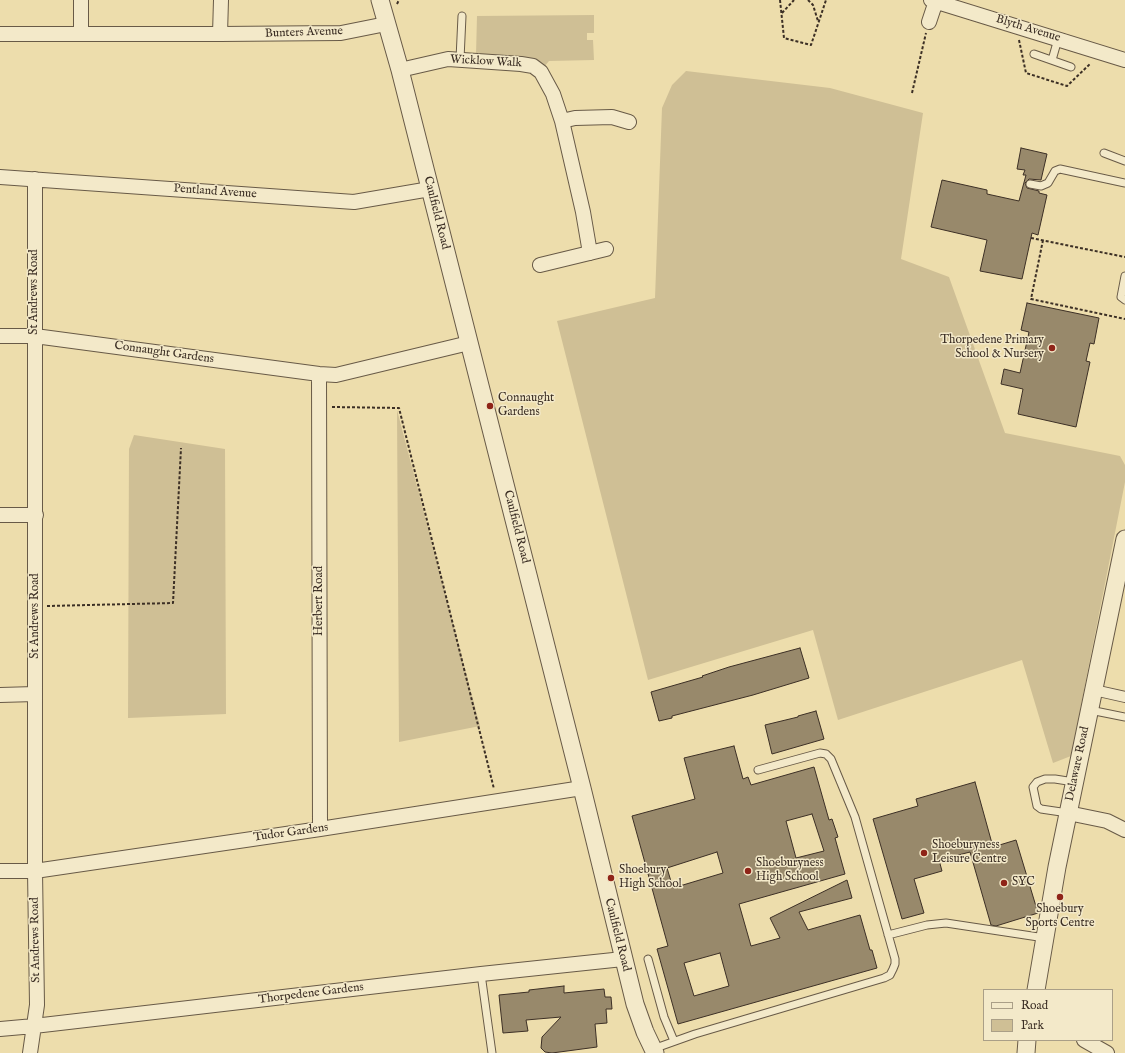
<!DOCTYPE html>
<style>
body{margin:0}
#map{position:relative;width:1125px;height:1053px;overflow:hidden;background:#edddac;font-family:"IM FELL English",serif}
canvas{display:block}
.legend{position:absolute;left:983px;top:989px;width:130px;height:52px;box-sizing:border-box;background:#f3e9c9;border:1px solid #aa9f87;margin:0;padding:5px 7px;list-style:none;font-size:12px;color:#3c2f25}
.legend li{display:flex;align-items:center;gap:8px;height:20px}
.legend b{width:20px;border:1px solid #aa9f87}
</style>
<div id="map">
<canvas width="1125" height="1053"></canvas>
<ul class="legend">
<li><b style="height:5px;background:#f3e9c9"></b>Road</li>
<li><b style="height:11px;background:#cfbf95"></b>Park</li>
</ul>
</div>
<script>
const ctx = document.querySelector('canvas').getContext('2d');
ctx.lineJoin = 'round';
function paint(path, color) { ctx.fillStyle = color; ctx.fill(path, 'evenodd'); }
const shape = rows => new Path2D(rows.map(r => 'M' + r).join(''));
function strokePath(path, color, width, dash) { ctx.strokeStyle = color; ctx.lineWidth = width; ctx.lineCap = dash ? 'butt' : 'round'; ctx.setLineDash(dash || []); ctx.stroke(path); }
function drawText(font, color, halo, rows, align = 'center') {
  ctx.font = font + ' "IM FELL English",serif'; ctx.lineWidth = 3; ctx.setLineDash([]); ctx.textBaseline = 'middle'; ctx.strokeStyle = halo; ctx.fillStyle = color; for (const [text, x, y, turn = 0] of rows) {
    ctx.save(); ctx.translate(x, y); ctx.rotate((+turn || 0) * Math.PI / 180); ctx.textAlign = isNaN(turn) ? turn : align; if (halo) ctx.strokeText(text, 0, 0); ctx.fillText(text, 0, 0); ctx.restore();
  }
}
paint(shape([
 [594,15,594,33,587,33,587,40,593,40,594,60,549,61,544,67,476,55,477,16],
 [686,71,830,88,923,113,901,259,949,277,1005,433,1120,456,1125,465,1125,482,1071,756,1053,763,1022,660,838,720,813,630,648,680,557,321,655,298,662,108,672,85],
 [397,410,480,726,399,742],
 [134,435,225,449,226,714,128,718,129,449]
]), '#cfbf95');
const building = shape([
 [1021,148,1047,154,1041,180,1029,179,1025,183,1027,188,1039,191,1039,193,1047,195,1038,235,1032,233,1022,279,980,271,987,240,931,227,942,180,987,190,987,194,1019,201,1026,175,1023,175,1025,170,1017,169,1021,148],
 [1027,303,1099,318,1094,344,1090,343,1086,361,1090,362,1076,427,1018,414,1023,389,1001,384,1004,369,1020,373,1029,332,1021,330,1027,303],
 [800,648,809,678,753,695,672,716,672,718,659,721,651,692,703,677,702,676,729,667,800,648],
 [816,711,824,739,772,754,765,725,798,717,798,716,816,711],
 [734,746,743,779,748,777,751,785,814,767,829,820,832,819,838,837,835,838,845,874,739,904,751,946,780,938,770,918,847,880,852,898,799,912,808,930,860,915,870,950,872,950,877,968,678,1024,657,949,668,946,632,816,695,799,684,758,734,746],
 [812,814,824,851,796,858,786,821,812,814],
 [717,852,723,873,673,888,667,868,717,852],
 [720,953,729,986,694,996,684,963,720,953],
 [975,782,993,847,1016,840,1038,913,996,926,991,925,970,852,939,860,942,871,914,879,924,913,902,919,873,819,918,806,916,799,975,782],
 [564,986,564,993,604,989,605,997,611,997,612,1009,606,1009,607,1023,595,1024,597,1047,552,1053,545,1052,541,1048,542,1037,561,1017,526,1020,528,1031,503,1033,499,995,529,992,529,990,564,986]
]);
paint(building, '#98896b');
strokePath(building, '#3c2f25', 1);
const service = shape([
 [1034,54,1071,67],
 [460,59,462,16],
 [1052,60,1058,39],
 [1104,153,1125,161],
 [1030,184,1041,186,1048,183,1055,171,1060,169,1125,183],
 [1125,276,1121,297,1125,300],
 [1090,710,1125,717],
 [1068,813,1041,809,1037,806,1033,787,1037,782,1045,779,1055,779,1074,782],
 [888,935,927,925,946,923,1045,938],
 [648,959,664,1017,674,1041],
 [481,974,492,1053],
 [653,1049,695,1034,884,978,890,975,893,969,895,964,895,959,855,817,831,759,826,754,820,753,758,770]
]);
const pedestrian = shape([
 [1094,690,1125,697]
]);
const minor = shape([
 [81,0,81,34],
 [931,0,1125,60],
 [929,22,936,1],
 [0,34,220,34,341,33,386,24],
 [220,34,221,0],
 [400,70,448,59,521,64,533,66,541,72,553,94,562,121,583,212,590,253],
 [562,121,575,118,612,117,629,122],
 [0,177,354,202,430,189],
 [540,265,606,249],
 [0,336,35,336,319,374,336,375,469,343],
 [319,374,320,829],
 [0,515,36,515],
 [0,695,35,694],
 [1068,813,1107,821,1125,830],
 [0,871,35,871,320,829,582,788],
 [0,1029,34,1026,481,974,623,959],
 [1084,1040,1107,1053],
 [30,1053,37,1005,35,871,35,179]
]);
const tertiary = shape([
 [380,0,400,70,582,788,635,1004,645,1032,655,1053],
 [1036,990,1057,867,1125,539],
 [1026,1053,1027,1040]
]);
strokePath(service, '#685a47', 9);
strokePath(pedestrian, '#685a47', 12);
strokePath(minor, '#685a47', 16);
strokePath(tertiary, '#685a47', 19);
strokePath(shape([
 [780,0,784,38,811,45,826,0],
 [808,0,813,5,818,21],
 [397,4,399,0],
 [782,13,794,0],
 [1019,40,1026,73,1067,86,1091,63],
 [912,93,926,33],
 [1031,238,1125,257],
 [1043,240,1031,299,1125,319],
 [332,407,399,408,494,789],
 [47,606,173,603,181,448]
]), '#3c2f25', 2, [3, 2]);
strokePath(service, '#f3e9c9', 7);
strokePath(pedestrian, '#f3e9c9', 10);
strokePath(minor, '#f3e9c9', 14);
strokePath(tertiary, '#f3e9c9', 17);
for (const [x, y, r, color] of [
 [1052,348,4,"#8f2418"],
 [490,406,4,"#8f2418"],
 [924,853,4,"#8f2418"],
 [748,871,4,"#8f2418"],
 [611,878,4,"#8f2418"],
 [1004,883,4,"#8f2418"],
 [1060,897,4,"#8f2418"]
]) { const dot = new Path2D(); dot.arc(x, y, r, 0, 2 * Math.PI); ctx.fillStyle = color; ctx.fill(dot); strokePath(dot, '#f3e9c9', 1.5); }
drawText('12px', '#3c2f25', '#f3e9c9', [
 ["Blyth Avenue",1028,29,17],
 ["Bunters Avenue",304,33,-2],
 ["Wicklow Walk",486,62,3],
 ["Pentland Avenue",215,192,4],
 ["Caulfield Road",436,213,76],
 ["St Andrews Road",35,292,-90],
 ["Connaught Gardens",164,353,8],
 ["Caulfield Road",516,527,76],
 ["Herbert Road",320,601,-90],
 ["St Andrews Road",36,616,-90],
 ["Delaware Road",1078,764,-78],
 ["Tudor Gardens",291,833,-8],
 ["Caulfield Road",617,935,76],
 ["St Andrews Road",36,940,-91],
 ["Thorpedene Gardens",311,994,-7]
]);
drawText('12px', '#3c2f25', '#f3e9c9', [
 ["Thorpedene Primary",1044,341,"right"],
 ["School & Nursery",1044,355,"right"],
 ["Connaught",498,399],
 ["Gardens",498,413],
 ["Shoeburyness",932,846],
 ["Leisure Centre",932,860],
 ["Shoeburyness",756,864],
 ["High School",756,878],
 ["Shoebury",619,871],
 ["High School",619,885],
 ["SYC",1012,883],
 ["Shoebury",1060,910,"center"],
 ["Sports Centre",1060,924,"center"]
], 'left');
</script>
